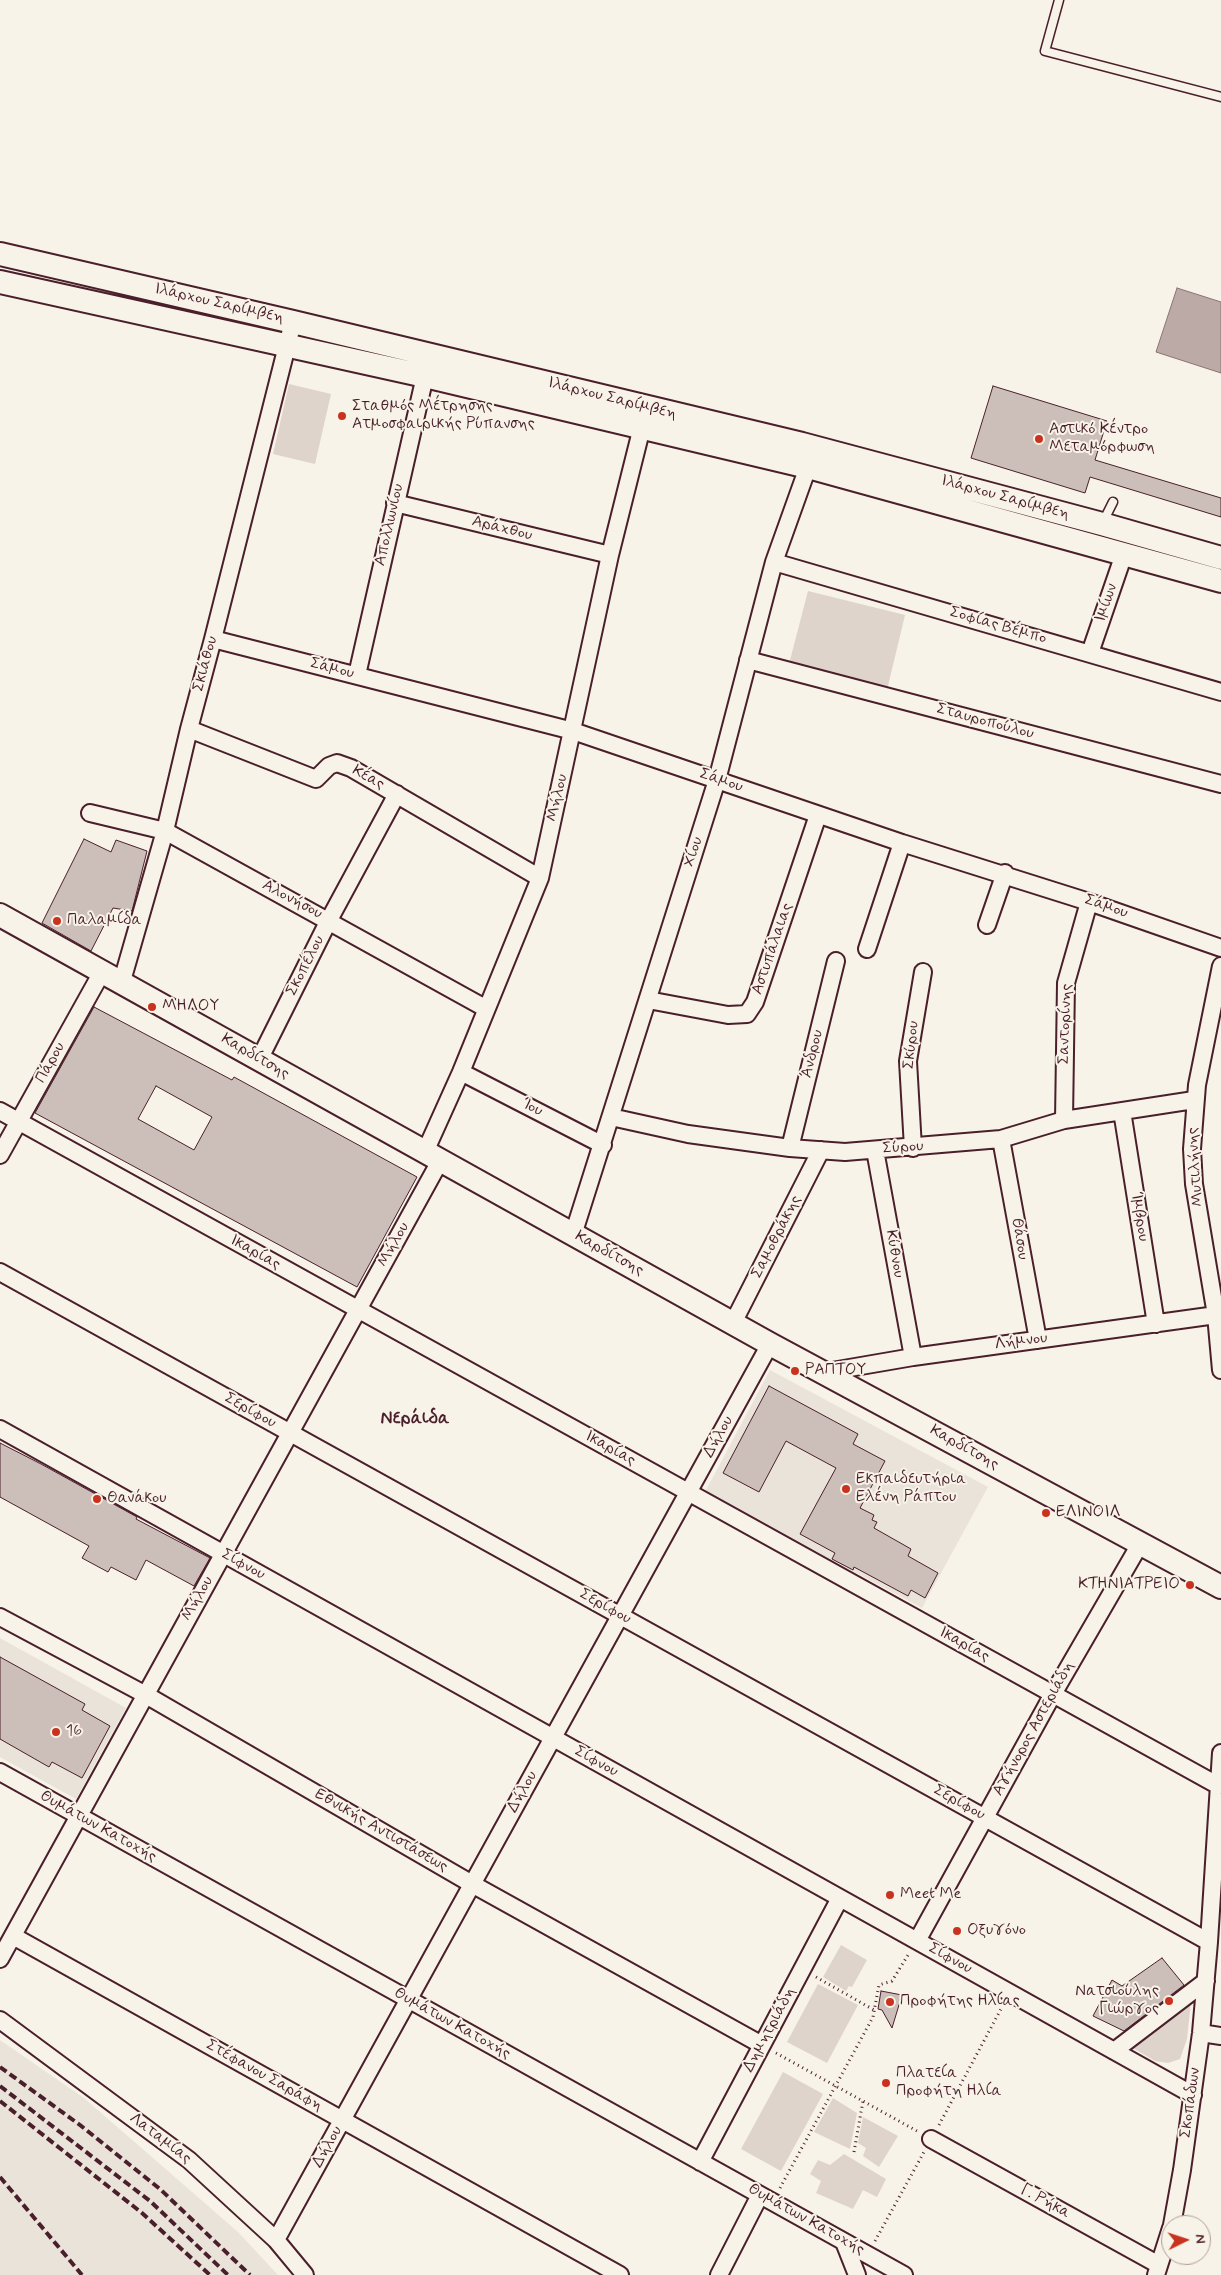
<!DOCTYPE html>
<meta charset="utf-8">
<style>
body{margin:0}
#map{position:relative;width:1221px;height:2275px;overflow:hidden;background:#f7f3e8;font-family:Mynerve,sans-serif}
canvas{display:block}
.north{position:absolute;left:1161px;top:2215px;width:50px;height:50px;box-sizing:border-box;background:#f7f3e8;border:1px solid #b29e9c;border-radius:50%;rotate:86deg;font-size:14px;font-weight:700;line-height:20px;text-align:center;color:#4a1f2b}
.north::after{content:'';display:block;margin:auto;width:18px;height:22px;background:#c8321e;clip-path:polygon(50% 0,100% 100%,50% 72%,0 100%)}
</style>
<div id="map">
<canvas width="1221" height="2275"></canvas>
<div class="north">N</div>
</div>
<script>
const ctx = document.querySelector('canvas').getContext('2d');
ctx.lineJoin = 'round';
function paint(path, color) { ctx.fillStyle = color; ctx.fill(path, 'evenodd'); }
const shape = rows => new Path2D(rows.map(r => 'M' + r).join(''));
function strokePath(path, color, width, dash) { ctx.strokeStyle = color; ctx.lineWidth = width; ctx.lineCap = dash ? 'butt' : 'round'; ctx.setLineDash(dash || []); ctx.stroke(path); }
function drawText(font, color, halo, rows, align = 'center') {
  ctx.font = font + ' Mynerve,sans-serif'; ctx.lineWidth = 4; ctx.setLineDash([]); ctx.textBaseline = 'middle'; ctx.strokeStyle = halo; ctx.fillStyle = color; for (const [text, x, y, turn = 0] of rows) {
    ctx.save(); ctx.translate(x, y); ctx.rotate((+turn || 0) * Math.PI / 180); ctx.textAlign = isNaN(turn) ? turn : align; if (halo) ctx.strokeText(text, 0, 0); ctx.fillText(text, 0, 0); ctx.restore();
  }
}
paint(shape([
 [770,1370,988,1487,922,1608,705,1492],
 [0,1638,126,1708,76,1799,0,1757],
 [0,2040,84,2098,238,2232,278,2275,0,2275]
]), '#eae3da');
paint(shape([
 [289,384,331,394,315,464,273,454],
 [808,591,905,615,887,690,789,664],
 [841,1945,867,1960,852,1987,849,1986,846,1991,823,1977],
 [818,1984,858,2005,827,2063,787,2042],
 [1191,2001,1187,2039,1180,2059,1168,2063,1155,2061,1131,2047],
 [783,2072,823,2094,781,2171,741,2149],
 [833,2098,857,2113,850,2149,814,2132],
 [863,2117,898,2136,879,2167,863,2156,866,2148,858,2143],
 [844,2154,886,2179,877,2197,863,2190,853,2209,816,2193,821,2181,810,2174,818,2160,830,2165]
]), '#ded4cc');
const water = shape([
 [1177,288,1221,302,1221,373,1156,352,1177,288]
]);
paint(water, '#bcaaa7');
strokePath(water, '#8e7275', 1);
const building = shape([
 [993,386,1107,421,1095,460,1221,498,1221,517,1090,477,1085,493,971,458,993,386],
 [84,839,111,852,116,840,147,851,132,911,113,908,91,951,42,923,84,839],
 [94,1007,232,1080,234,1077,417,1177,357,1287,35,1113,94,1007],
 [156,1086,212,1117,194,1150,138,1119,156,1086],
 [769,1386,858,1434,853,1444,885,1461,860,1508,874,1515,872,1520,877,1522,874,1528,911,1549,908,1556,938,1573,925,1598,911,1590,908,1596,854,1567,853,1570,832,1559,835,1553,800,1534,836,1468,786,1441,759,1492,723,1473,769,1386],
 [0,1443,41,1464,137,1517,136,1519,210,1558,194,1586,146,1560,136,1580,111,1567,108,1572,82,1558,89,1546,0,1497,0,1443],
 [0,1657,85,1704,82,1710,110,1726,82,1778,52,1762,49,1767,0,1739,0,1657],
 [1162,1958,1184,1985,1124,2031,1093,2016,1112,1980,1122,1986,1162,1958],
 [881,1991,902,1995,892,2028,882,2010,878,2009,881,1991]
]);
paint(building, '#ccbfb9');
strokePath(building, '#4a1f2b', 1);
const service = shape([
 [1059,0,1045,51,1221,97],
 [1103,522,1113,502]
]);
const minor = shape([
 [395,503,610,555],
 [774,562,1221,692],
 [213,639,573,731,902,843,1089,902,1221,948],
 [1090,653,1124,554],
 [748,660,1221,784],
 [357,675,425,376],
 [189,729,316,779,329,766,337,763,351,768,540,878],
 [90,813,165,831,485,1008],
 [987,925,1005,873],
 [867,949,902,843],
 [1221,966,1197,1085,1192,1149,1194,1184,1216,1315,1221,1370],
 [122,981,165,831,189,729,213,639,293,322],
 [648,1000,728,1015,747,1014,755,1002,818,815],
 [259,1060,329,920,397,794],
 [461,1072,603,1145],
 [0,1111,1219,1786],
 [1122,1111,1156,1324],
 [611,1117,688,1134,790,1148,845,1152,1001,1139,1064,1120,1194,1100],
 [1064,1120,1066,983,1089,902],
 [1001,1139,1038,1340],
 [790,1148,836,961],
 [913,1148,908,1061,923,972],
 [875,1150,913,1357],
 [425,1152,461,1072,540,878,610,555,642,427],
 [0,1155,102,972],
 [573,1235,717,780,774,562,808,467],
 [0,1272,1209,1942],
 [733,1323,821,1150],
 [826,1372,913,1357,1216,1315],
 [0,1429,1193,2095],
 [0,1617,146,1695,472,1884,762,2045],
 [0,1772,904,2275],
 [13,1936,620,2275],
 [917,1941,1053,1694,1140,1544],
 [0,1959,440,1161],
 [0,2020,189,2160,276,2240,305,2275],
 [1201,2033,1221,2036],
 [1114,2051,1206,1981],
 [931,2139,1159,2265],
 [700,2162,840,1898],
 [1172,2225,1182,2170,1201,2033,1209,1942,1221,1753],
 [276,2240,770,1344],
 [844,2242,857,2275],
 [719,2275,760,2195],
 [1156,2275,1171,2228]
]);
const secondary = shape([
 [0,254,293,322,802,444,1102,524,1221,558],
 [0,282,425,376,808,467,1221,581],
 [0,915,770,1344,1221,1587]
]);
strokePath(service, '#4a1f2b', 11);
strokePath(minor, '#4a1f2b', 20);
strokePath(secondary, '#4a1f2b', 26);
strokePath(shape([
 [816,1977,874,2010],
 [776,2053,917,2131],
 [939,2125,1002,2007],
 [854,2152,863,2101],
 [780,2188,873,2017,879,1985,892,1981,908,1955],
 [875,2241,924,2152]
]), '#4a1f2b', 3, [1, 4]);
strokePath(service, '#f7f3e8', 8);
strokePath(minor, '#f7f3e8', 16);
strokePath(secondary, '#f7f3e8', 22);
strokePath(shape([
 [0,2067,80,2125,160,2189,250,2275],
 [0,2086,150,2201,228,2275],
 [0,2101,142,2213,210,2275],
 [0,2177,82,2275]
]), '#4a1f2b', 4, [8, 4]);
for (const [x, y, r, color] of [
 [342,416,5,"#c8321e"],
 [1039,439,5,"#c8321e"],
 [57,921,5,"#c8321e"],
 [152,1007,5,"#c8321e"],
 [795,1371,5,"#c8321e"],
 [846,1489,5,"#c8321e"],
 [97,1499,5,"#c8321e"],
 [1046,1513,5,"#c8321e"],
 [1190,1585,5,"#c8321e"],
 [56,1732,5,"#c8321e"],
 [890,1895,5,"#c8321e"],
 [957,1931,5,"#c8321e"],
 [1169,2001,5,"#c8321e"],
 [890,2002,5,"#c8321e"],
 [886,2083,5,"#c8321e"]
]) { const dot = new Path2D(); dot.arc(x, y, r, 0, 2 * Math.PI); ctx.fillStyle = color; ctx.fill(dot); strokePath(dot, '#f7f3e8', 2); }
drawText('16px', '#4a1f2b', '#f7f3e8', [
 ["Ιλάρχου Σαρίμβεη",219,304,13],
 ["Ιλάρχου Σαρίμβεη",612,399,14],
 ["Ιλάρχου Σαρίμβεη",1005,498,15],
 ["Απολλωνίου",390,525,-77],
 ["Αράχθου",502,529,14],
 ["Ιμίων",1107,603,-71],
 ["Σοφίας Βέμπο",998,626,16],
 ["Σκιάθου",206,664,-75],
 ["Σάμου",332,669,14],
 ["Σταυροπούλου",985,722,15],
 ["Κέας",368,778,29],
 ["Σάμου",721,781,19],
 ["Μήλου",558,798,-77],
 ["Χίου",694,852,-72],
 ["Αλονήσου",292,900,28],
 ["Σάμου",1106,907,19],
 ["Αστυπάλαιας",773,949,-71],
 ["Σκοπέλου",306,966,-63],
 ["Σαντορίνης",1066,1024,-88],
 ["Σκύρου",912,1045,-84],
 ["Άνδρου",813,1054,-76],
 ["Καρδίτσης",255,1057,30],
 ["Πάρου",51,1063,-61],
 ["Ίου",532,1108,27],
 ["Σύρου",903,1148,-4],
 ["Μυτιλήνης",1196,1167,-94],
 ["Ίμβρου",1139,1217,81],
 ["Σαμοθράκης",777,1237,-63],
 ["Θάσου",1019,1239,80],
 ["Μήλου",394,1245,-61],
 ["Ικαρίας",255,1253,29],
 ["Καρδίτσης",609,1254,29],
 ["Κύθνου",894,1254,80],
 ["Λήμνου",1021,1342,-8],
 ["Σερίφου",250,1411,29],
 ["Δήλου",719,1437,-61],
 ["Καρδίτσης",964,1448,29],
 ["Ικαρίας",610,1449,29],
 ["Σίφνου",243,1565,29],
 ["Μήλου",198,1599,-61],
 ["Σερίφου",605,1607,29],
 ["Ικαρίας",964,1645,29],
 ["Αγήνορος Αστεριάδη",1034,1729,-61],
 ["Σίφνου",596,1762,29],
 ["Δήλου",523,1792,-61],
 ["Σερίφου",959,1803,29],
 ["Θυμάτων Κατοχής",98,1827,29],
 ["Εθνικής Αντιστάσεως",381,1831,30],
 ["Σίφνου",950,1959,29],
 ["Θυμάτων Κατοχής",452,2024,29],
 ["Δημητριάδη",770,2030,-62],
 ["Στέφανου Σαράφη",264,2076,29],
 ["Σκοπάδων",1191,2103,-82],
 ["Λαταμίας",160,2139,37],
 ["Δήλου",328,2147,-61],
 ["Γ. Ρήκα",1045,2202,29],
 ["Θυμάτων Κατοχής",806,2220,29]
]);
drawText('16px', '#4a1f2b', '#f7f3e8', [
 ["Σταθμός Μέτρησης",352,407],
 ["Ατμοσφαιρικής Ρύπανσης",352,425],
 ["Αστικό Κέντρο",1049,430],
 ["Μεταμόρφωση",1049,448],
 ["Παλαμίδα",67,921],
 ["ΜΗΛΟΥ",162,1007],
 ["ΡΑΠΤΟΥ",805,1371],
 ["Εκπαιδευτήρια",856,1480],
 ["Ελένη Ράπτου",856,1498],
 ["Θανάκου",107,1499],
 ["ΕΛΙΝΟΙΛ",1056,1513],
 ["ΚΤΗΝΙΑΤΡΕΙΟ",1180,1585,"right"],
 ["16",66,1732],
 ["Meet Me",900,1895],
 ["Οξυγόνο",967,1931],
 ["Νατσιούλης",1159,1992,"right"],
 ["Γιώργος",1159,2010,"right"],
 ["Προφήτης Ηλίας",900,2002],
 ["Πλατεία",896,2074],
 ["Προφήτη Ηλία",896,2092]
], 'left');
drawText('bold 18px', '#4a1f2b', '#f7f3e8', [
 ["Νεράιδα",415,1419]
]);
</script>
